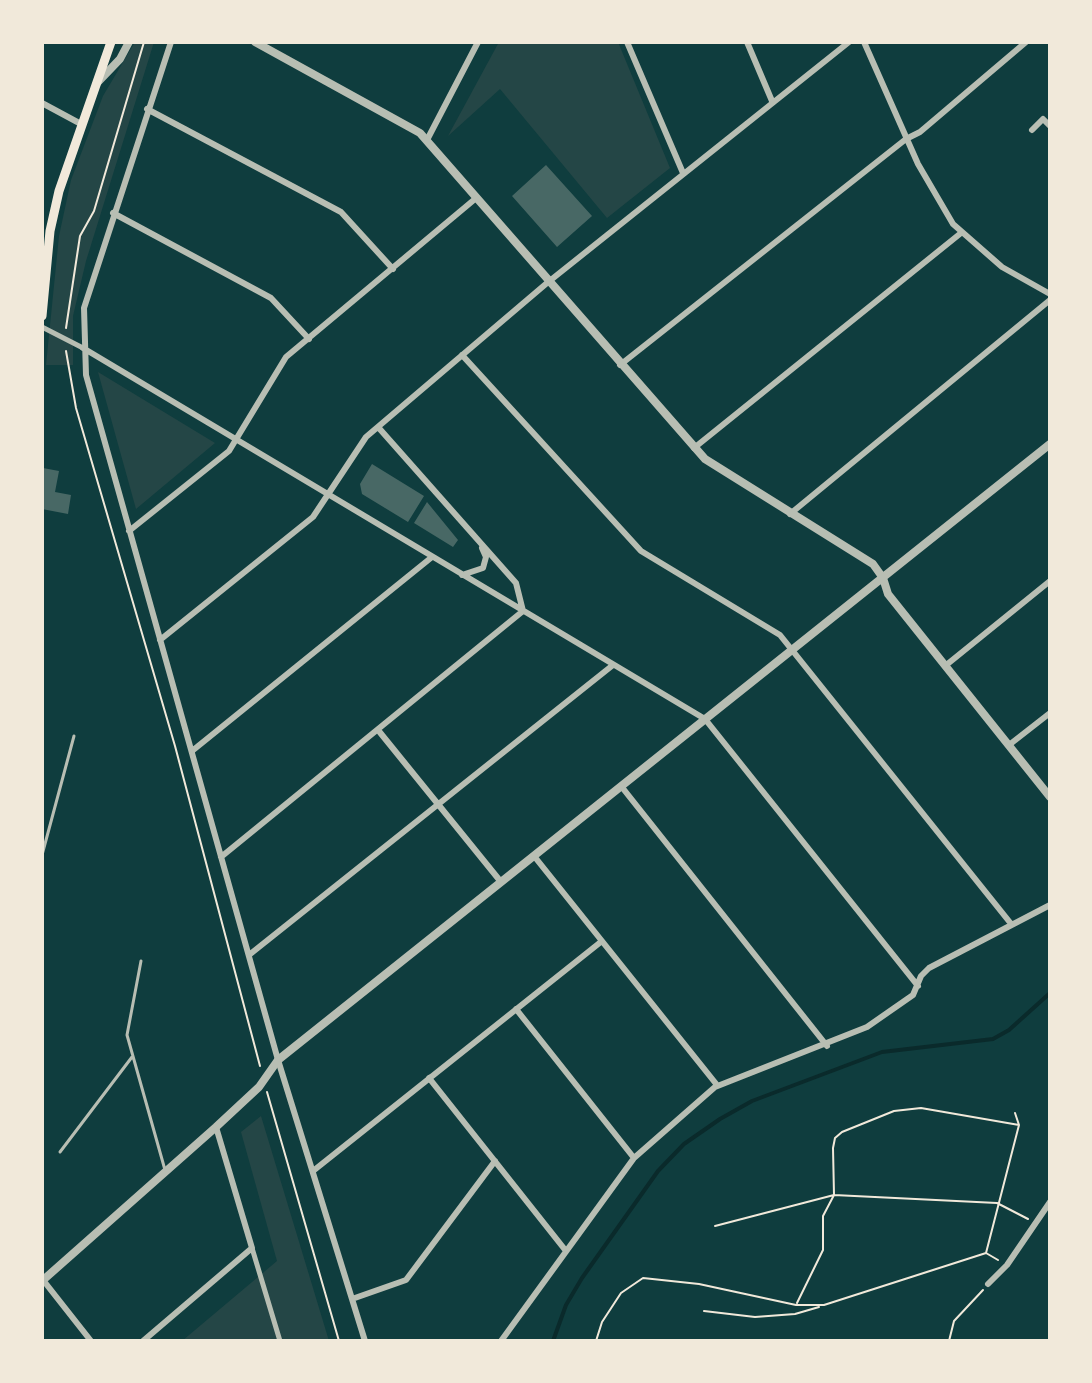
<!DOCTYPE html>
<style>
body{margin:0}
#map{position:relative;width:1092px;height:1383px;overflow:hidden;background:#0f3d3e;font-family:Roboto,sans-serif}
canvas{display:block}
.frame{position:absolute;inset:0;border:44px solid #f1e9da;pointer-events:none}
</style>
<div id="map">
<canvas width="1092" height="1383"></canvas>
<div class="frame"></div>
</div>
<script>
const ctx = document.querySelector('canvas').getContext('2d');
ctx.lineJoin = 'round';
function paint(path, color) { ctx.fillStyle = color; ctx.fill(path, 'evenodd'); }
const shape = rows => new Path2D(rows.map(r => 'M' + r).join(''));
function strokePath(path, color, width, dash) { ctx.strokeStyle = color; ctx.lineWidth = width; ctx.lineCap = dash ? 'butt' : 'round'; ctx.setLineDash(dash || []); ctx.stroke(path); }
paint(shape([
 [135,42,154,42,86,261,73,316,73,365,46,365,59,236,71,180,103,96],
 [499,42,618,42,670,168,607,218,500,89,448,136],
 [98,372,215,443,136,509],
 [261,1116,329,1341,182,1341,277,1261,241,1132]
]), '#244646');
strokePath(shape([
 [553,1341,566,1305,582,1278,658,1171,684,1144,720,1119,752,1101,882,1052,993,1039,1009,1030,1050,993]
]), '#0a2a2b', 4);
paint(shape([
 [546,165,592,216,557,247,512,196],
 [372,464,424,496,408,522,362,494,360,484],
 [43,468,59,471,55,492,71,495,68,514,42,509],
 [427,502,458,540,453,547,414,523]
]), '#486865');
strokePath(shape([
 [66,328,80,236,94,211,144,42],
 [66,351,76,408,175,746,260,1066],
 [267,1092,339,1341],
 [715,1226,834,1195,997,1203,1028,1219],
 [998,1260,986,1253,1019,1125,1015,1113],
 [797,1303,823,1250,823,1216,834,1195,833,1148,835,1138,842,1132,894,1111,921,1108,1019,1125],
 [704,1311,755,1317,795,1314,819,1307],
 [596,1341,602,1322,621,1293,643,1278,699,1284,796,1305,824,1305,986,1253],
 [949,1341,954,1321,983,1290]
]), '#f1e9da', 2);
strokePath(shape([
 [42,855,74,736],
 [141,961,127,1035,165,1170],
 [60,1152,132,1057]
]), '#b8beb3', 3);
strokePath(shape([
 [42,327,83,348],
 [252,1248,280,1341]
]), '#b8beb3', 5);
strokePath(shape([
 [171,42,84,308,86,375,278,1060,365,1341],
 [627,42,683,173],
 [747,42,772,101],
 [864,42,918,164,953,224,1002,267,1050,294],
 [42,103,81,124],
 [147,109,341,212,393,269],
 [1032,130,1043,119,1050,126],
 [427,140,478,42],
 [113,213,271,298,309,339],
 [83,348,705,719,918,986],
 [462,355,641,551,780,635,1012,925],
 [620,365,906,139,920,132,1026,42],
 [694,448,961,233],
 [790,514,1050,300],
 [129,531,229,451,286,357,475,199],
 [462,575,483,568,486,557,482,548],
 [160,640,313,517,366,437,547,283,849,42],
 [945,666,1050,581],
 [378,730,501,882],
 [1009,745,1050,713],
 [192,751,432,557],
 [621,786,827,1046],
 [534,856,717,1085],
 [221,857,523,611,516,583,378,427],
 [249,955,613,665],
 [516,1009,634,1158],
 [429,1078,566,1251],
 [313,1171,602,941],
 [43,1280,91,1341],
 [988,1284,1007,1265,1050,1202],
 [352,1299,406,1280,495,1161],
 [143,1341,252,1248,216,1127],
 [501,1341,634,1158,715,1087,867,1027,913,995,921,976,929,968,1050,905]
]), '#b8beb3', 6);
strokePath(shape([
 [255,42,420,133,705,459,873,564,883,578,888,594,1050,797],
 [97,83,120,59,129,42],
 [42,1281,216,1127,259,1087,278,1060,1050,444]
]), '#b8beb3', 8);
strokePath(shape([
 [42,316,50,231,59,191,111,42]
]), '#f1e9da', 9);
</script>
